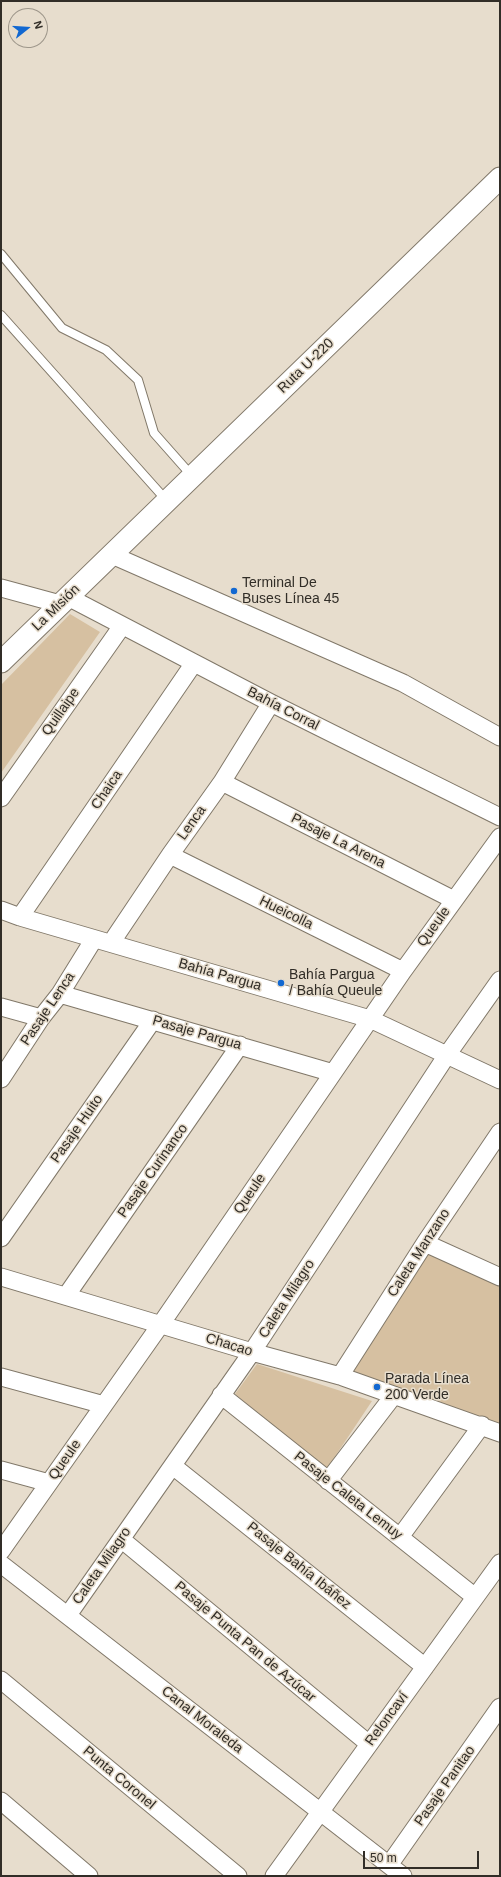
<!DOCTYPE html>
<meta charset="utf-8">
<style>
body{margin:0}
#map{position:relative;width:501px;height:1877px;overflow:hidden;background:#e7ddcd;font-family:Helvetica,sans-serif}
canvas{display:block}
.frame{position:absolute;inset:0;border:2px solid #312d27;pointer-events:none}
.north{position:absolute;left:8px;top:8px;width:40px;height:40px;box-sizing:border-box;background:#e7ddcd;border:1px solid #9e978b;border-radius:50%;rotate:73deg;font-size:11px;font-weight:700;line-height:16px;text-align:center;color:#312d27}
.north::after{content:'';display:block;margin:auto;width:14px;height:18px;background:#1268d1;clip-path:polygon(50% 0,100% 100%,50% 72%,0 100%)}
.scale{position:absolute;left:363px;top:1851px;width:116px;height:18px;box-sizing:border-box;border:2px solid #312d27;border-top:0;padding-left:5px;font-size:12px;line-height:14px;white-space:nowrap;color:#312d27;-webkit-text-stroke:3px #e7ddcd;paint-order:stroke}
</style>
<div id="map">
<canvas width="501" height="1877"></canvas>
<div class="frame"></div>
<div class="north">N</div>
<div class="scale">50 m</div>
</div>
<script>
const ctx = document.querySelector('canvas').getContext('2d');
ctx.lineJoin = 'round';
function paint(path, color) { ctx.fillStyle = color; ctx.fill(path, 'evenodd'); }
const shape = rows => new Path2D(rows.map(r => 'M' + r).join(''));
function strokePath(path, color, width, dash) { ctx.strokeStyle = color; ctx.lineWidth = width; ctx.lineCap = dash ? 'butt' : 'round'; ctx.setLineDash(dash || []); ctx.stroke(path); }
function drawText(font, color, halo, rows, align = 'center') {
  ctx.font = font + ' Helvetica,sans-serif'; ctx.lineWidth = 3; ctx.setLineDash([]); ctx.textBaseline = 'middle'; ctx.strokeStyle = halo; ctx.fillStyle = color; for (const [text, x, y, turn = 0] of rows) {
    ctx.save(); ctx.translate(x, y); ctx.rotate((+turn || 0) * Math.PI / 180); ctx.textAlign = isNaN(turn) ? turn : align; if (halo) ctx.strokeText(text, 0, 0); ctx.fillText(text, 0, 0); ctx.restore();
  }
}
paint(shape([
 [70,614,100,632,1,773,1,685],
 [428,1253,500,1287,500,1427,353,1372],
 [257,1364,372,1401,326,1470,235,1394]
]), '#d6c0a1');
const service = shape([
 [1,254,62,328,106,350,138,380,154,433,192,476],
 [1,315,167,501]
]);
const minor = shape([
 [112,555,403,683,500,737],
 [1,588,60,604],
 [68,597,271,703,500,817],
 [222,782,454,900],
 [1,798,122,626],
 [170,855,403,971],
 [1,910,20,917,370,1019,500,1080],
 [20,917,194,663],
 [111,943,170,855,222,782,271,703],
 [60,994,333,1073],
 [1,1007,41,1018],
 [1,1079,41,1018,60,994,94,939],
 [1,1238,153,1020],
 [425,1243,500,1277],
 [1,1277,252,1352,340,1376,500,1433],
 [66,1296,240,1045],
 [340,1376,425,1243,500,1132],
 [1,1377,104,1405],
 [221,1395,475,1597],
 [173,1466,425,1667],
 [1,1470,49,1483],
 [328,1481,394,1395],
 [400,1537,482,1425],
 [121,1539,369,1744],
 [1,1551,161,1324,403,971,500,837],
 [1,1564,403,1876],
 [68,1615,252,1352,447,1055,500,980],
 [1,1680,238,1876],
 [1,1801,89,1876],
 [389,1865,500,1707],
 [274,1876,500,1563]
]);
const tertiary = shape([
 [1,662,500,178]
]);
strokePath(service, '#817869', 10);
strokePath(minor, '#817869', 19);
strokePath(tertiary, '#817869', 23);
strokePath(service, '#fff', 8);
strokePath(minor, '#fff', 17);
strokePath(tertiary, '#fff', 21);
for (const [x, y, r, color] of [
 [234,591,4,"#1268d1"],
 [281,983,4,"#1268d1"],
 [377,1387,4,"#1268d1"]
]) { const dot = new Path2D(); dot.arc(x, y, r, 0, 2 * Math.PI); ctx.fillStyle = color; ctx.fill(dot); strokePath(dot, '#e7ddcd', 1.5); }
drawText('14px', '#312d27', '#e7ddcd', [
 ["Ruta U-220",306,366,-44],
 ["La Misión",56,608,-44],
 ["Bahía Corral",283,709,27],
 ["Quillaipe",61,712,-55],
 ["Chaica",107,790,-56],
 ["Lenca",192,823,-55],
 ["Pasaje La Arena",338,841,27],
 ["Hueicolla",286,913,26],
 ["Queule",434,927,-54],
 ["Bahía Pargua",220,975,16],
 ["Pasaje Lenca",48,1009,-56],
 ["Pasaje Pargua",197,1033,16],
 ["Pasaje Huito",77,1129,-55],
 ["Pasaje Curinanco",153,1171,-55],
 ["Queule",250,1194,-56],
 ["Caleta Manzano",419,1253,-57],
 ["Caleta Milagro",287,1299,-57],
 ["Chacao",229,1345,17],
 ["Queule",65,1460,-55],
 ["Pasaje Caleta Lemuy",348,1496,38],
 ["Caleta Milagro",102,1566,-55],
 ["Pasaje Bahía Ibáñez",299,1566,39],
 ["Pasaje Punta Pan de Azúcar",245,1642,40],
 ["Reloncaví",387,1719,-54],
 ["Canal Moraleda",202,1720,38],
 ["Punta Coronel",119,1778,40],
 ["Pasaje Panitao",445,1786,-55]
]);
drawText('14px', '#312d27', '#e7ddcd', [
 ["Terminal De",242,583],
 ["Buses Línea 45",242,599],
 ["Bahía Pargua",289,975],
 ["/ Bahía Queule",289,991],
 ["Parada Línea",385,1379],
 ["200 Verde",385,1395]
], 'left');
</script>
